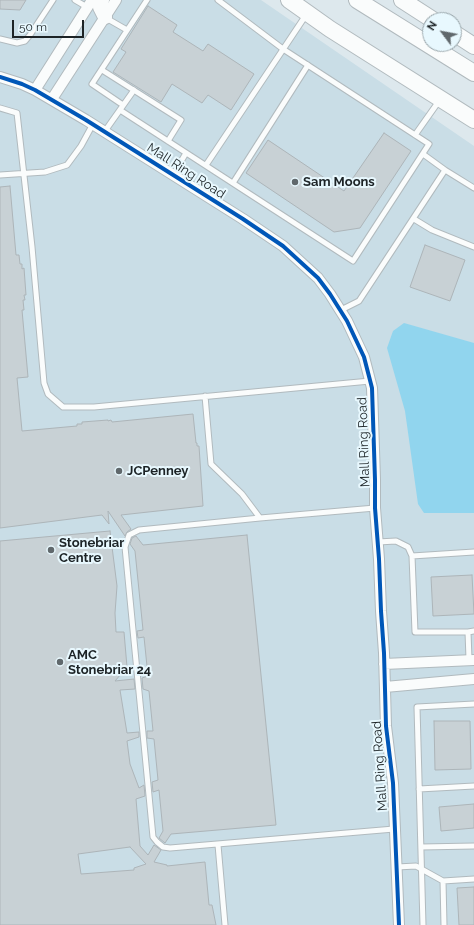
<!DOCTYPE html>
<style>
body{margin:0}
#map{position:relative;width:474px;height:925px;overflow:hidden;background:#dde8ed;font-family:Raleway,sans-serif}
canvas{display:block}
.north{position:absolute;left:422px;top:12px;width:40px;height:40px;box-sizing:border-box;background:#e8f8fe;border:1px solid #96a3a8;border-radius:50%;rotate:302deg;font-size:11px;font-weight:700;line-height:16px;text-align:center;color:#1c2326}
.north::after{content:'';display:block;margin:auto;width:14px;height:18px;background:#60686c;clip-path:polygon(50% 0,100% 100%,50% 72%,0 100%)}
.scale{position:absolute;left:12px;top:20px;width:72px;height:18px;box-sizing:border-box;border:2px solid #1c2326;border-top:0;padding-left:5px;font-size:12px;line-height:14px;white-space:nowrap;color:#1c2326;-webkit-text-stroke:3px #e8f8fe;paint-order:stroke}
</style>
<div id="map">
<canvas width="474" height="925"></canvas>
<div class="north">N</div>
<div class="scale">50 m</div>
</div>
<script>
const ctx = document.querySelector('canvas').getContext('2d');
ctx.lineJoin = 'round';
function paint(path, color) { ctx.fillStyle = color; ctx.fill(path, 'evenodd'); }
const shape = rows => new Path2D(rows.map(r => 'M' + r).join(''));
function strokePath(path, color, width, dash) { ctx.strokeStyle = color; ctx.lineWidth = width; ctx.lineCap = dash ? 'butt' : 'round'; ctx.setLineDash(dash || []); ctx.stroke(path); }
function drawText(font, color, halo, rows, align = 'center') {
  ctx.font = font + ' Raleway,sans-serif'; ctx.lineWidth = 4; ctx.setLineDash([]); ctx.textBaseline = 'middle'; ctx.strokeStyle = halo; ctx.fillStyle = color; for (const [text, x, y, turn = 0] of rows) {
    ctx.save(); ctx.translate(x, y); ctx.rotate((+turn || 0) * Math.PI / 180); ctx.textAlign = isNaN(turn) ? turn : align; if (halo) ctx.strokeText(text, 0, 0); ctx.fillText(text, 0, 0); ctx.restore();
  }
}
paint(shape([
 [0,0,261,0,474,146,474,925,0,925]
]), '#c9dde6');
paint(shape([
 [404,323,474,343,474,513,424,513,418,504,405,411,387,348,393,331]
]), '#91d5ee');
const building = shape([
 [0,0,26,0,20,10,0,9,0,0],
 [148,6,177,25,173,32,203,51,208,44,254,74,231,110,208,95,202,103,172,84,161,102,113,72,126,52,121,49,148,6],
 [384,133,411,151,360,228,334,232,246,173,268,140,344,191,384,133],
 [10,186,16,255,19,255,20,264,22,264,22,269,24,268,26,295,24,295,25,300,23,300,24,310,22,310,28,377,17,378,22,431,77,426,77,424,82,424,82,422,108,420,108,421,111,420,112,422,193,414,196,443,197,443,197,446,199,446,203,506,121,515,131,529,127,532,125,536,108,511,109,524,102,515,0,528,0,187,10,186],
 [425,245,465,260,450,301,410,287,425,245],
 [110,531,117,586,115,613,116,632,124,632,127,667,115,681,134,679,135,689,120,690,127,733,139,732,139,737,127,741,130,764,139,788,144,785,145,796,136,799,140,846,148,855,154,845,161,850,154,862,167,865,167,866,205,862,209,905,212,905,216,925,0,925,0,541,110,531],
 [130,847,146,864,134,868,134,870,81,874,78,854,130,847],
 [247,535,276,825,171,834,165,843,159,838,163,831,159,790,153,792,152,782,158,780,154,739,147,738,147,731,153,731,149,691,143,689,142,678,148,676,144,637,138,638,137,631,143,630,135,551,130,544,132,538,136,536,143,545,247,535],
 [472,575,474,614,433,616,431,577,472,575],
 [434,721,470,721,471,769,435,770,434,721],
 [474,804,474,828,441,831,439,807,474,804],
 [474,887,474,925,459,925,457,888,474,887]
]);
paint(building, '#c8d1d5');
strokePath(building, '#adb5b9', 1);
const lane = shape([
 [75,0,87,7],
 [106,18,127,30],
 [0,39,17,43,25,41,30,35,53,0],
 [102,70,181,120,168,141],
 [123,105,92,84,147,0],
 [0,108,17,113,32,247,44,383,48,394,63,407,94,407,370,381],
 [120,110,353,261,429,144,283,49,218,0],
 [105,131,134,90],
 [415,135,439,101],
 [206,165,306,15],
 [445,170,474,188],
 [0,175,45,172,67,165,81,146,93,124],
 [173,175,186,153],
 [233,183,308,65],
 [414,219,432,230,474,247],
 [341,310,359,301,445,170,423,154],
 [205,396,211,464,242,494,260,518,375,508],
 [260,518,139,530,129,535,125,547,153,837,157,842,163,847,170,848,394,829],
 [378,542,396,541,408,547,412,556,415,632,468,632],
 [412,556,474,552],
 [469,659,468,632,474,631],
 [419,789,474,786],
 [218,845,225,925],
 [421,847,474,846],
 [397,867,416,866,443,881,474,879],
 [443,881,444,925],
 [423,925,417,707,474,704]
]);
const street = shape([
 [0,77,22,84,35,90,86,120,243,219,283,246,318,278,330,294,347,321,364,357,372,388,375,480,375,508,379,559,381,611,384,653,386,726,393,783,399,925],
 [35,90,92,0],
 [52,99,116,0],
 [384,664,474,660],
 [385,687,474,679]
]);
const secondary = shape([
 [102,0,100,7,105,17]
]);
const primary = shape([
 [289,0,330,29,474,120],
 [357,0,474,73],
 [402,0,433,20],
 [454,33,474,46]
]);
strokePath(lane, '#b1babe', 7);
strokePath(street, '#b1babe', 12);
strokePath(secondary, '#b1babe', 16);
strokePath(primary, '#b1babe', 18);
strokePath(lane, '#fafcfc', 5);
strokePath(street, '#fafcfc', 10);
strokePath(secondary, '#fafcfc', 14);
strokePath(primary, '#fafcfc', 16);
strokePath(shape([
 [0,77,22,84,35,90,86,120,243,219,283,246,318,278,330,294,347,321,364,357,372,388,375,480,375,508,379,559,381,611,384,653,386,726,393,783,399,925]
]), '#0057b8', 4);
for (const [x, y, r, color] of [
 [295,182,4,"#60686c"],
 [119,471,4,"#60686c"],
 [51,550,4,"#60686c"],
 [60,662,4,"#60686c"]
]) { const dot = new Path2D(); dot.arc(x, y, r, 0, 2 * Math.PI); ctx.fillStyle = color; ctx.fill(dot); strokePath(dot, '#e8f8fe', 1.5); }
drawText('13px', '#1c2326', '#e8f8fe', [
 ["Mall Ring Road",186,171,33],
 ["Mall Ring Road",364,442,-92],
 ["Mall Ring Road",380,766,-94]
]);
drawText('bold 13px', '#1c2326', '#e8f8fe', [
 ["Sam Moons",303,182],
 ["JCPenney",127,471],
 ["Stonebriar",59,543],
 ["Centre",59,558],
 ["AMC",68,655],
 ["Stonebriar 24",68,670]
], 'left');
</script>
